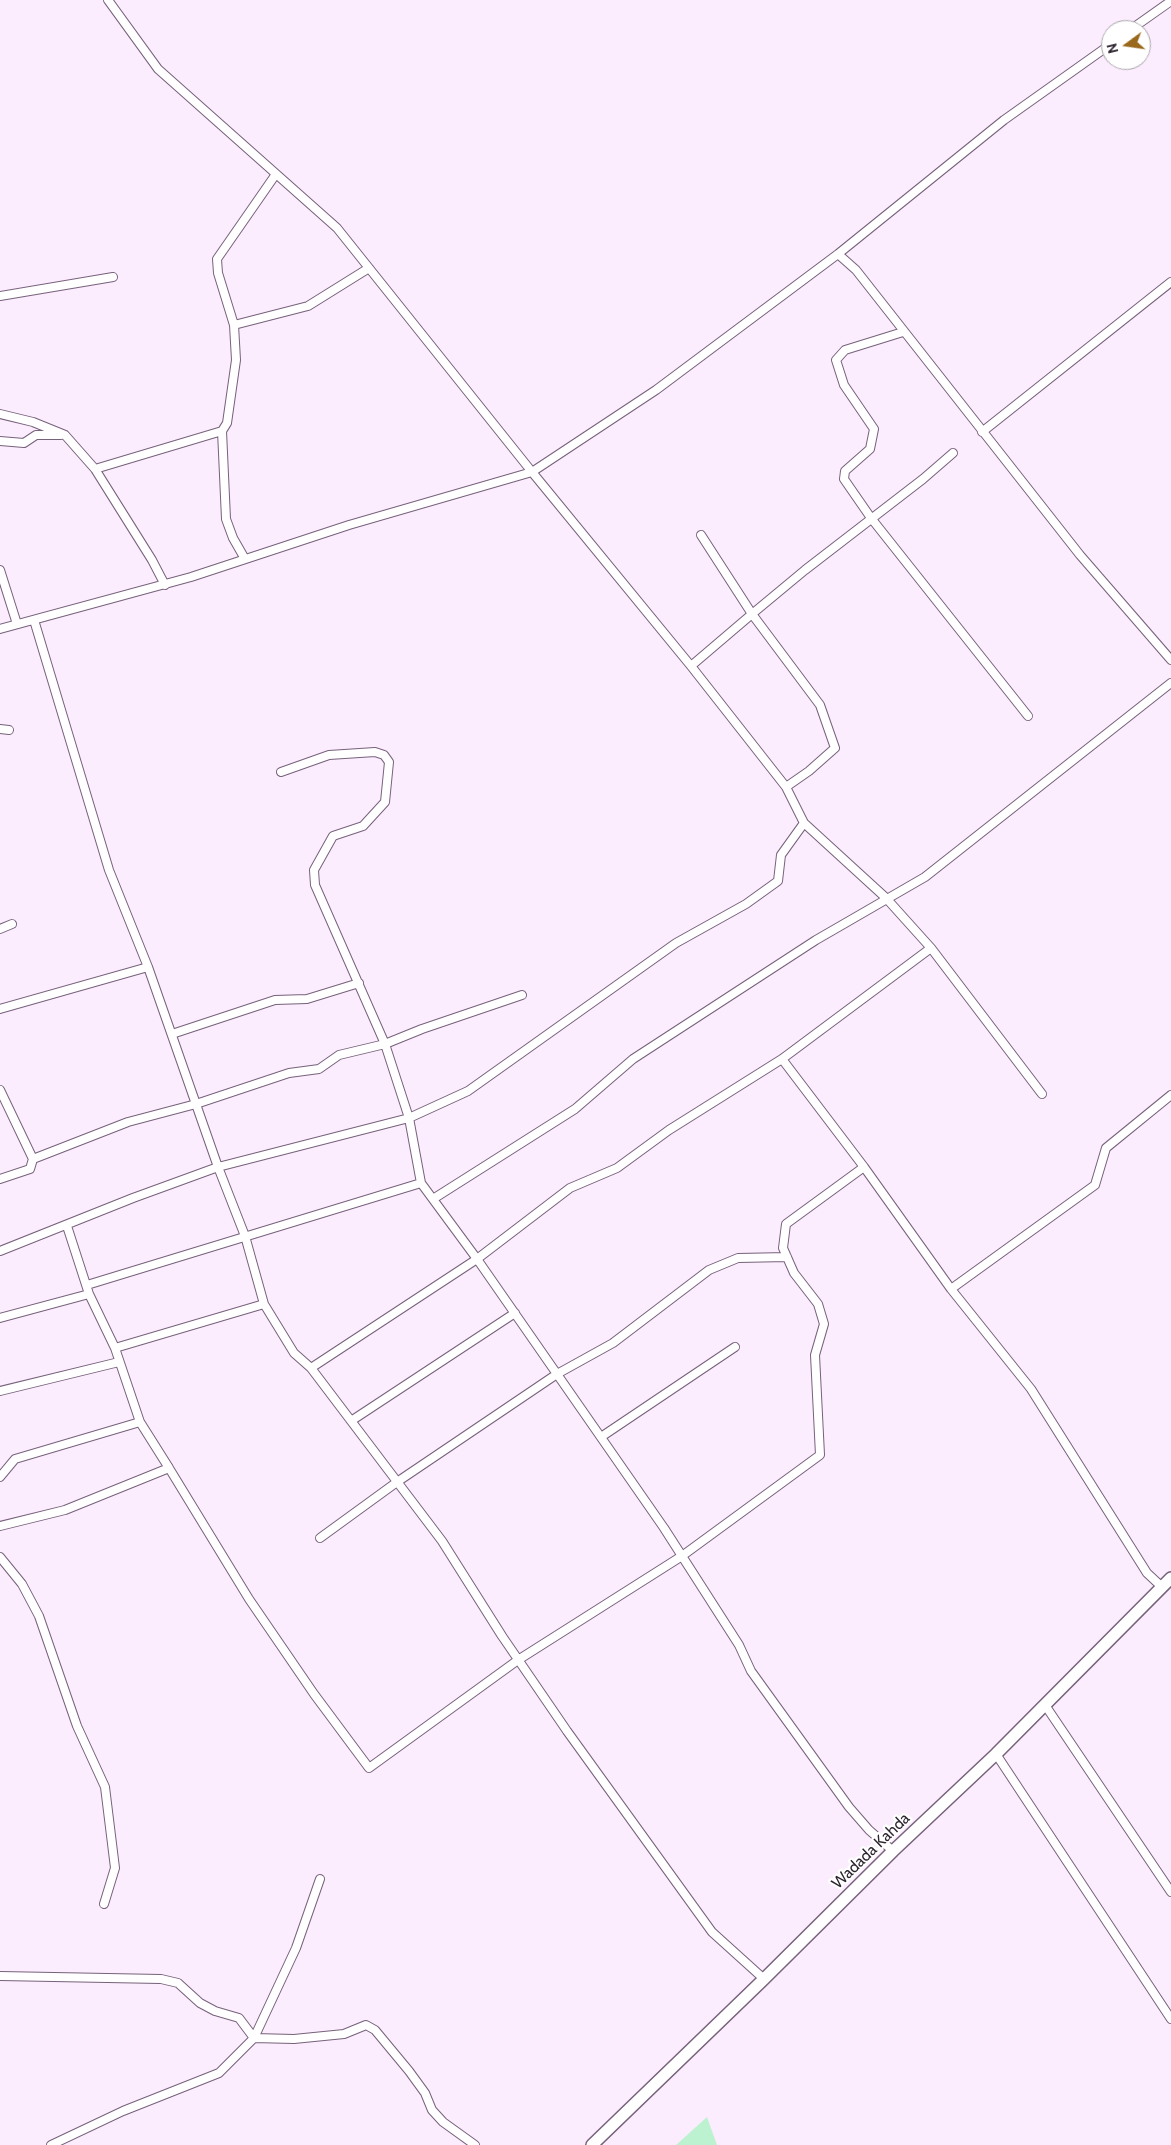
<!DOCTYPE html>
<style>
body{margin:0}
#map{position:relative;width:1171px;height:2145px;overflow:hidden;background:#fbecfe;font-family:Cabin,sans-serif}
canvas{display:block}
.north{position:absolute;left:1101px;top:20px;width:50px;height:50px;box-sizing:border-box;background:#fff;border:1px solid #aba7ac;border-radius:50%;rotate:256deg;font-size:14px;font-weight:700;line-height:20px;text-align:center;color:#2d242f}
.north::after{content:'';display:block;margin:auto;width:18px;height:22px;background:#9a681c;clip-path:polygon(50% 0,100% 100%,50% 72%,0 100%)}
</style>
<div id="map">
<canvas width="1171" height="2145"></canvas>
<div class="north">N</div>
</div>
<script>
const ctx = document.querySelector('canvas').getContext('2d');
ctx.lineJoin = 'round';
function paint(path, color) { ctx.fillStyle = color; ctx.fill(path, 'evenodd'); }
const shape = rows => new Path2D(rows.map(r => 'M' + r).join(''));
function strokePath(path, color, width, dash) { ctx.strokeStyle = color; ctx.lineWidth = width; ctx.lineCap = dash ? 'butt' : 'round'; ctx.setLineDash(dash || []); ctx.stroke(path); }
function drawText(font, color, halo, rows, align = 'center') {
  ctx.font = font + ' Cabin,sans-serif'; ctx.lineWidth = 4.5; ctx.setLineDash([]); ctx.textBaseline = 'middle'; ctx.strokeStyle = halo; ctx.fillStyle = color; for (const [text, x, y, turn = 0] of rows) {
    ctx.save(); ctx.translate(x, y); ctx.rotate((+turn || 0) * Math.PI / 180); ctx.textAlign = isNaN(turn) ? turn : align; if (halo) ctx.strokeText(text, 0, 0); ctx.fillText(text, 0, 0); ctx.restore();
  }
}
paint(shape([
 [707,2117,717,2145,676,2145]
]), '#bdf2d1');
const minor = shape([
 [1130,30,1171,1],
 [838,254,856,270,1080,555,1171,660],
 [0,296,113,277],
 [234,325,308,306,369,268],
 [903,332,845,350,836,360,844,385,874,429,870,449,845,471,844,479,871,518,1028,716],
 [0,414,33,422,65,435,95,469,152,560,165,585],
 [222,431,226,519,233,538,245,559],
 [982,432,1171,282],
 [0,441,24,443,36,435,61,435],
 [95,469,222,431,227,423,236,360,234,325,218,273,217,259,276,174],
 [0,570,17,624],
 [34,620,109,870,148,967],
 [0,629,191,577,349,525,532,472,337,228,158,69,108,0],
 [691,666,752,614,701,535],
 [0,729,9,730],
 [281,772,329,755,375,752,384,755,389,762,385,802,363,826,333,836,314,870,315,885,385,1044,409,1118,421,1183,477,1259,664,1528,739,1645,751,1671,849,1807,869,1830,893,1851],
 [786,787,809,771,835,748,820,705,752,614,805,570,923,479,953,453],
 [804,823,886,898,931,948,1042,1094],
 [0,929,12,924],
 [0,1009,148,967,218,1167,409,1118,468,1091,676,943,746,904,778,881,781,855,804,823,786,787,691,666,532,472,656,390,838,254,1004,120,1111,44],
 [172,1034,275,1000,307,999,359,983],
 [782,1059,864,1167,951,1289,1031,1389,1147,1573,1162,1587],
 [0,1090,33,1159],
 [0,1179,30,1169,33,1159,128,1122,196,1104,289,1073,319,1069,339,1055,385,1044,422,1029,522,995],
 [433,1199,575,1109,633,1059,816,940,925,877,1171,683],
 [67,1226,89,1294,115,1348,140,1422,169,1468],
 [0,1251,133,1198,218,1167,245,1236,264,1304,294,1353,311,1368,442,1541,502,1636,567,1731,712,1932,764,1979],
 [87,1285,421,1183],
 [951,1289,1095,1185,1106,1148,1171,1095],
 [0,1318,89,1294],
 [115,1348,264,1304],
 [311,1368,477,1259,570,1188,617,1168,669,1130,782,1059,931,948],
 [0,1391,119,1362],
 [351,1421,515,1313],
 [601,1437,735,1347],
 [0,1477,15,1459,140,1422],
 [0,1526,65,1510,169,1468,249,1599,314,1694,369,1768,518,1660,682,1556,820,1455,815,1355,824,1324,818,1304,794,1273,783,1248,786,1224,864,1167],
 [320,1538,397,1482,557,1374,613,1343,709,1270,738,1258,787,1257],
 [0,1557,22,1584,39,1616,77,1726,105,1787,115,1868,104,1904],
 [1045,1705,1171,1892],
 [996,1754,1171,2019],
 [0,1976,161,1979,178,1983,200,2003,215,2011,239,2018,254,2038,294,2039,344,2034,366,2025,375,2030,409,2071,425,2093,432,2110,443,2122,475,2145],
 [51,2145,123,2111,219,2073,254,2038,296,1948,320,1879]
]);
const secondary = shape([
 [592,2145,764,1979,893,1851,996,1754,1171,1578]
]);
strokePath(minor, '#77617b', 10);
strokePath(secondary, '#77617b', 14);
strokePath(minor, '#fff', 8);
strokePath(secondary, '#fff', 11);
drawText('16px', '#2d242f', '#fff', [
 ["Wadada Kahda",871,1851,-44]
]);
</script>
